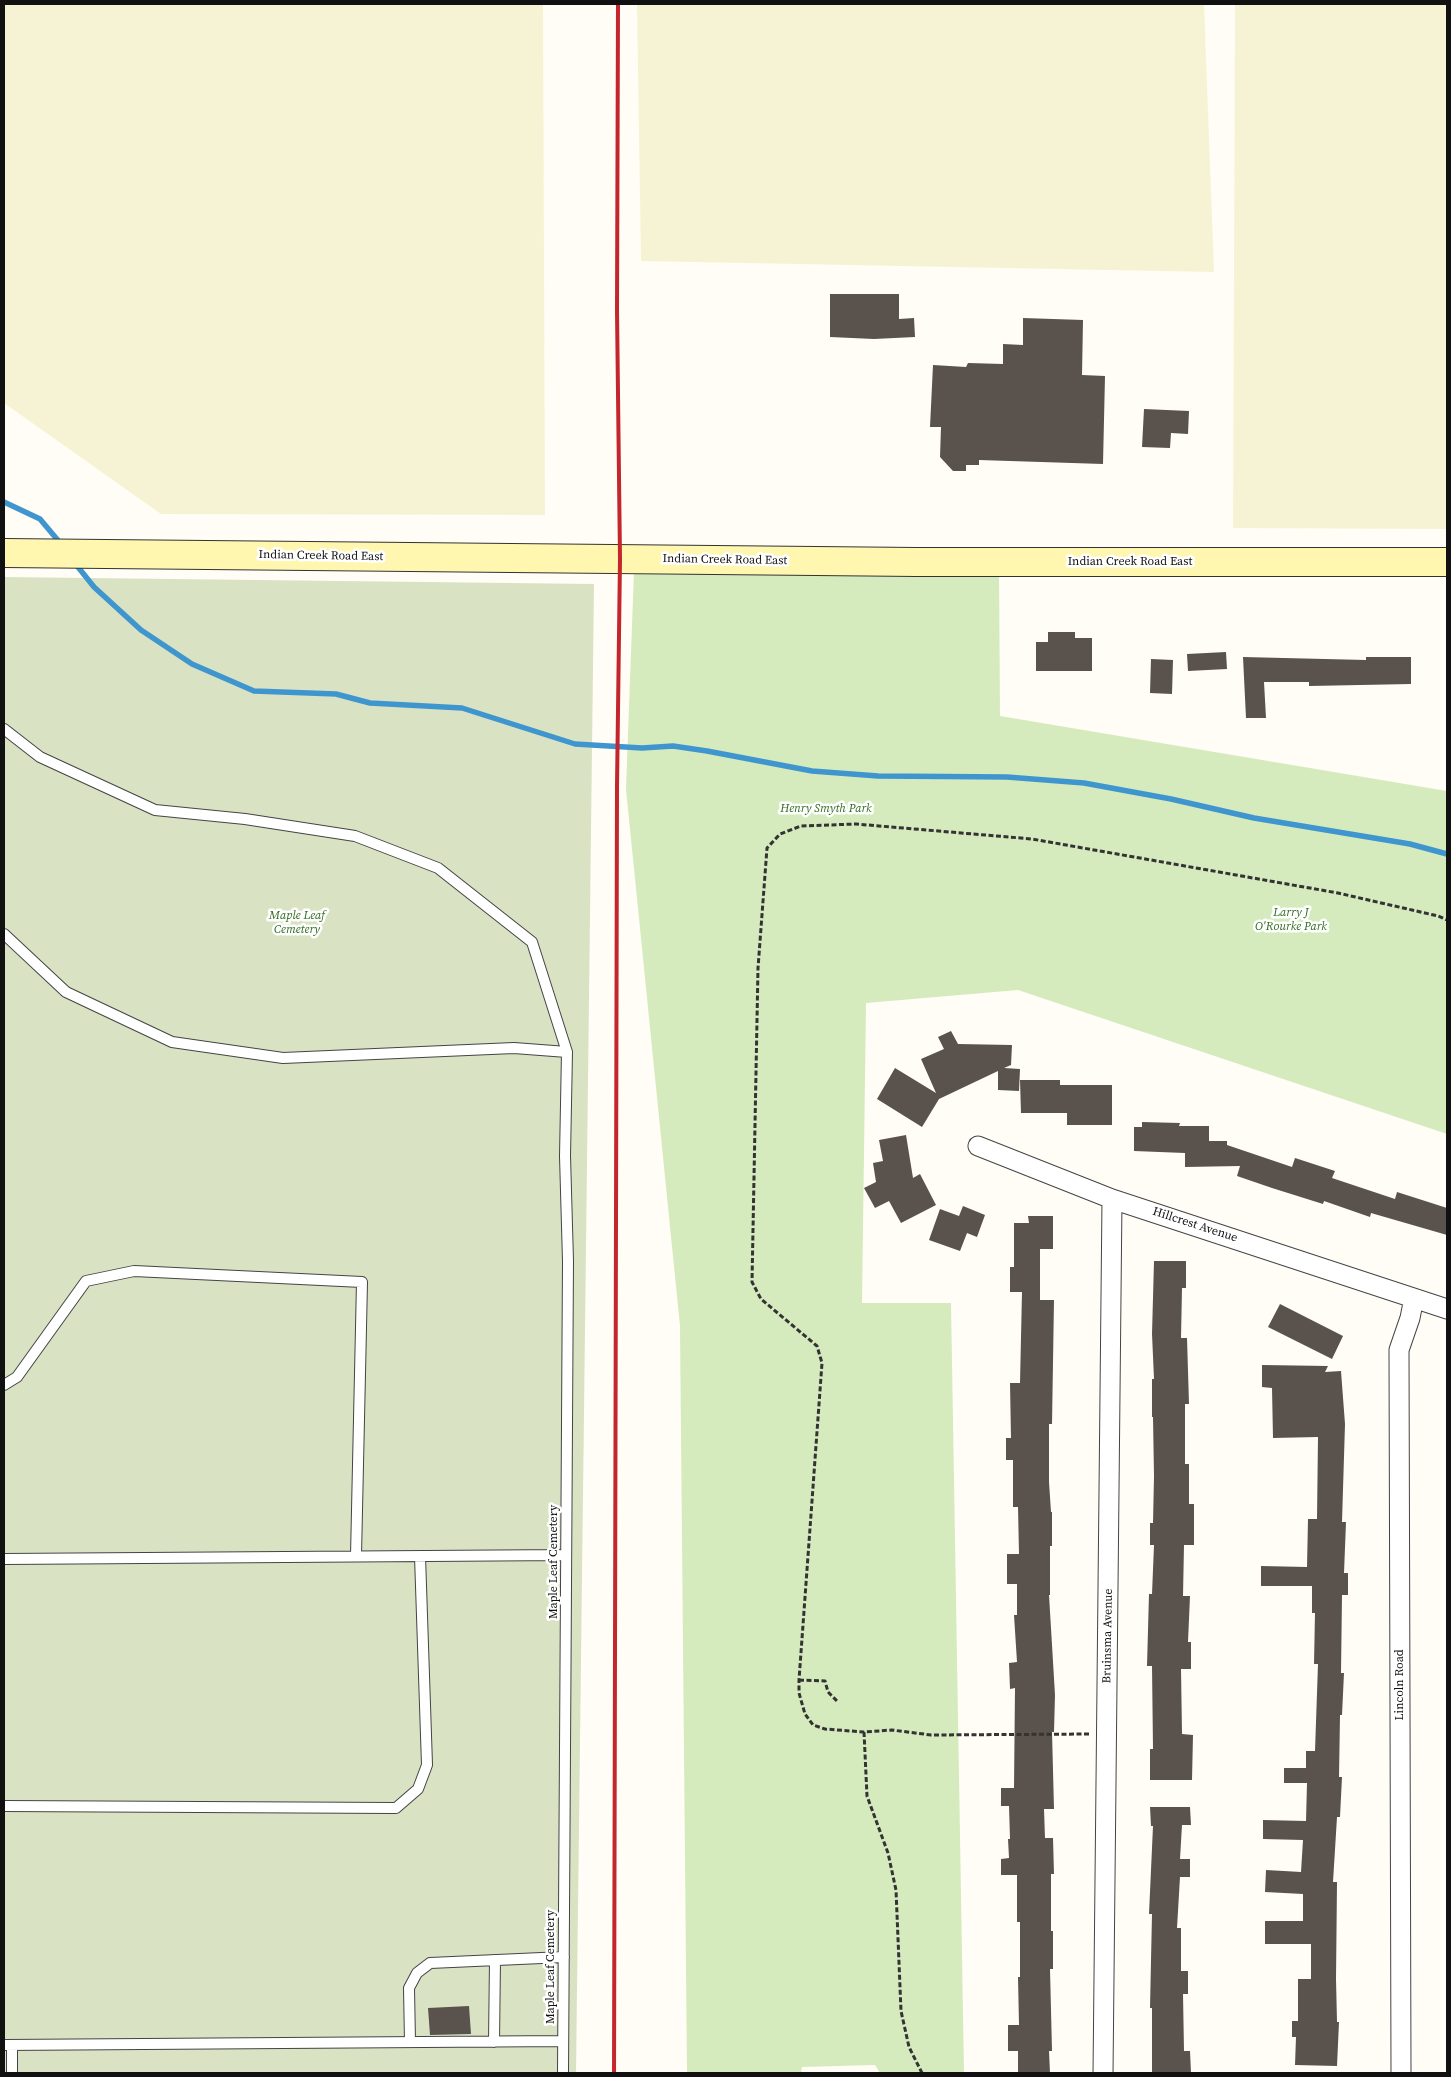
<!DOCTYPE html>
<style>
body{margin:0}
#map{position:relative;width:1451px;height:2077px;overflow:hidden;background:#fffdf5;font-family:"Source Serif 4",serif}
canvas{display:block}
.frame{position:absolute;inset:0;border:5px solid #111;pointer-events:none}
</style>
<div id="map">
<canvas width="1451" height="2077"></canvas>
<div class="frame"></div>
</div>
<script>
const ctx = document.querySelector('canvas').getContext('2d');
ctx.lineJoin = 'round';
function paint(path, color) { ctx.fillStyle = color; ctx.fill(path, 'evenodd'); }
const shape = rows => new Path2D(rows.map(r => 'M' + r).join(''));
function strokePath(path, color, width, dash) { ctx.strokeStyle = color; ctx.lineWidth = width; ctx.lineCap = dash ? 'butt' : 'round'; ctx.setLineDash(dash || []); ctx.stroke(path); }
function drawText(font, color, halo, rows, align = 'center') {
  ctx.font = font + ' "Source Serif 4",serif'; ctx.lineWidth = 5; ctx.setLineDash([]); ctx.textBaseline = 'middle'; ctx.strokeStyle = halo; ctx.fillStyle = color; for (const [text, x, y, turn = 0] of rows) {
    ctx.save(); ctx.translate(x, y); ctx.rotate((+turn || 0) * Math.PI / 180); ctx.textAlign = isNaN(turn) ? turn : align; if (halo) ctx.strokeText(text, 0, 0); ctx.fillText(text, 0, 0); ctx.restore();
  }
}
paint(shape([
 [4,4,543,4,545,515,161,514,4,403],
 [637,4,1204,4,1214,272,641,261],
 [1235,4,1447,4,1447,529,1233,528]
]), '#f6f3d4');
paint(shape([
 [634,571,999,571,1000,716,1447,791,1447,1134,1018,990,866,1003,862,1303,951,1303,964,2073,880,2073,875,2065,802,2067,801,2073,687,2073,680,1326,626,789]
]), '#d5ebbd');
paint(shape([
 [4,577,594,584,576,2073,4,2073]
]), '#d9e3c4');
strokePath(shape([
 [4,502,40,519,61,544],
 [74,562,94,587,141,630,192,664,254,691,336,694,370,703,462,708,575,744,642,748,673,746,707,751,812,771,878,776,1007,777,1084,783,1171,799,1254,818,1410,844,1447,854]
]), '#3f96cf', 5.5);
paint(shape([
 [830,294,899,294,899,319,914,318,915,337,874,339,830,337],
 [1023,318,1083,320,1082,375,1105,376,1103,464,979,460,979,465,966,465,966,471,953,471,940,457,941,427,930,427,933,365,966,367,968,363,1003,364,1003,344,1023,345],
 [1144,409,1189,411,1188,434,1171,433,1170,448,1142,447],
 [1048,632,1075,632,1075,638,1092,638,1092,671,1036,671,1036,642,1048,642],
 [1226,652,1227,669,1188,671,1187,654],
 [1243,657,1366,660,1366,657,1411,657,1411,684,1309,686,1309,682,1264,682,1266,718,1246,718],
 [1151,659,1173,660,1172,694,1150,693],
 [951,1031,958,1044,1012,1045,1011,1065,1004,1068,1020,1069,1019,1091,998,1090,998,1071,939,1099,922,1127,877,1099,895,1068,936,1093,921,1059,944,1049,938,1037],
 [1020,1080,1060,1080,1060,1085,1112,1085,1112,1125,1067,1125,1067,1113,1021,1113],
 [1142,1122,1180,1123,1179,1126,1209,1126,1209,1141,1227,1141,1227,1145,1292,1167,1295,1158,1335,1171,1332,1178,1395,1199,1397,1192,1447,1208,1447,1235,1371,1213,1370,1217,1324,1201,1323,1204,1272,1188,1237,1176,1240,1166,1185,1167,1185,1153,1134,1151,1134,1127,1142,1127],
 [906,1135,913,1178,920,1174,936,1205,901,1223,889,1201,875,1208,864,1188,876,1182,873,1163,883,1161,879,1140],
 [963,1206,985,1215,977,1237,967,1233,960,1251,929,1240,940,1209,959,1216],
 [1028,1216,1053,1216,1053,1249,1040,1249,1040,1300,1054,1300,1052,1424,1049,1424,1049,1482,1051,1512,1052,1512,1052,1546,1050,1546,1050,1595,1049,1595,1055,1695,1054,1732,1052,1732,1054,1809,1044,1809,1045,1838,1053,1838,1054,1874,1051,1874,1051,1931,1053,1931,1053,1969,1050,1969,1052,2051,1049,2051,1050,2073,1018,2073,1018,2051,1008,2051,1008,2025,1019,2025,1018,1977,1020,1977,1020,1922,1017,1922,1017,1875,1001,1875,1001,1859,1009,1858,1008,1839,1010,1839,1009,1806,1001,1806,1001,1788,1014,1788,1015,1688,1010,1689,1009,1663,1017,1662,1014,1615,1017,1615,1017,1584,1007,1584,1007,1554,1019,1554,1018,1507,1013,1507,1013,1460,1006,1460,1006,1438,1011,1438,1010,1383,1020,1383,1022,1292,1010,1292,1010,1267,1014,1267,1014,1223,1029,1223],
 [1154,1261,1186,1261,1186,1288,1182,1288,1181,1338,1187,1338,1189,1404,1185,1404,1185,1464,1189,1464,1189,1504,1194,1504,1194,1545,1184,1545,1183,1596,1190,1596,1188,1642,1191,1642,1191,1669,1181,1669,1182,1734,1193,1735,1192,1780,1150,1780,1150,1749,1153,1749,1152,1666,1147,1666,1149,1594,1152,1594,1154,1545,1150,1545,1150,1523,1153,1523,1154,1476,1153,1417,1152,1417,1152,1379,1154,1379,1152,1334],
 [1280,1304,1343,1336,1332,1359,1268,1327],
 [1262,1365,1328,1366,1325,1372,1341,1371,1345,1424,1342,1522,1346,1522,1344,1573,1348,1573,1348,1595,1342,1595,1341,1673,1344,1673,1342,1715,1340,1715,1339,1777,1342,1777,1340,1817,1337,1817,1333,1882,1337,1882,1336,1979,1337,2022,1339,2022,1337,2066,1295,2065,1296,2037,1292,2037,1292,2021,1298,2021,1298,1979,1311,1979,1311,1944,1265,1944,1265,1921,1303,1921,1303,1894,1265,1892,1266,1870,1301,1872,1303,1840,1263,1839,1263,1820,1306,1821,1307,1783,1284,1783,1284,1768,1306,1768,1306,1751,1315,1751,1318,1664,1314,1664,1315,1613,1312,1613,1312,1586,1261,1586,1261,1566,1307,1567,1308,1519,1317,1519,1318,1437,1273,1438,1272,1388,1262,1387],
 [1150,1807,1190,1807,1191,1825,1182,1825,1180,1859,1190,1859,1190,1877,1180,1877,1177,1928,1181,1928,1181,1971,1188,1971,1188,1994,1183,1994,1184,2051,1190,2051,1191,2073,1152,2073,1152,2008,1150,2008,1152,1914,1149,1914,1153,1826,1151,1826],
 [469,2006,471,2034,430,2035,428,2008]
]), '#5a524d');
const service = shape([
 [4,729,40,757,155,810,245,819,355,836,438,868,532,942,567,1052,565,1156,568,1261,563,2073],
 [4,934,66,992,172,1042,283,1058,514,1048,567,1052],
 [4,1385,17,1377,86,1281,134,1271,362,1282,356,1556],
 [4,1559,566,1555],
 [4,1806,396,1808,418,1789,427,1765,420,1556],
 [410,2042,409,1988,417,1973,430,1963,564,1957],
 [494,2042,495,1960],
 [4,2045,563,2041],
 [12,2045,12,2073]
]);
const minor = shape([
 [978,1146,1112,1199,1447,1309],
 [1103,2073,1112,1199],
 [1401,2073,1399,1350,1410,1318,1414,1298]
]);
const secondary = shape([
 [4,553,917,562,1447,562]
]);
strokePath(service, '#444', 12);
strokePath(minor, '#444', 21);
strokePath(secondary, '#333', 30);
strokePath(shape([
 [799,1680,825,1681,828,1692,838,1702],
 [864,1732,867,1796,888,1853,896,1890,901,2011,909,2047,922,2073],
 [1089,1734,931,1735,892,1730,864,1732,825,1729,813,1725,805,1714,799,1693,799,1680,822,1363,817,1346,761,1299,752,1282,758,968,767,848,780,834,801,826,856,824,1032,839,1338,893,1438,916,1447,920]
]), '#333', 3, [5, 2.5]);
strokePath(service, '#fff', 10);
strokePath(minor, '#fff', 19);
strokePath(secondary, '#fff6b0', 28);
strokePath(shape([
 [614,2073,617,786,620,559,617,311,618,4]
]), '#c4262e', 4);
drawText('12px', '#111', '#fff', [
 ["Indian Creek Road East",321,556,1],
 ["Indian Creek Road East",725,560,1],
 ["Indian Creek Road East",1130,562],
 ["Hillcrest Avenue",1195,1225,18],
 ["Maple Leaf Cemetery",554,1562,-90],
 ["Bruinsma Avenue",1108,1636,-89],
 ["Lincoln Road",1400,1685,-90],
 ["Maple Leaf Cemetery",551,1967,-90]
]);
drawText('italic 12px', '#2f6b1f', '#fff', [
 ["Henry Smyth Park",826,809],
 ["Larry J",1291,913],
 ["O'Rourke Park",1291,927],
 ["Maple Leaf",297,916],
 ["Cemetery",297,930]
]);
</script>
